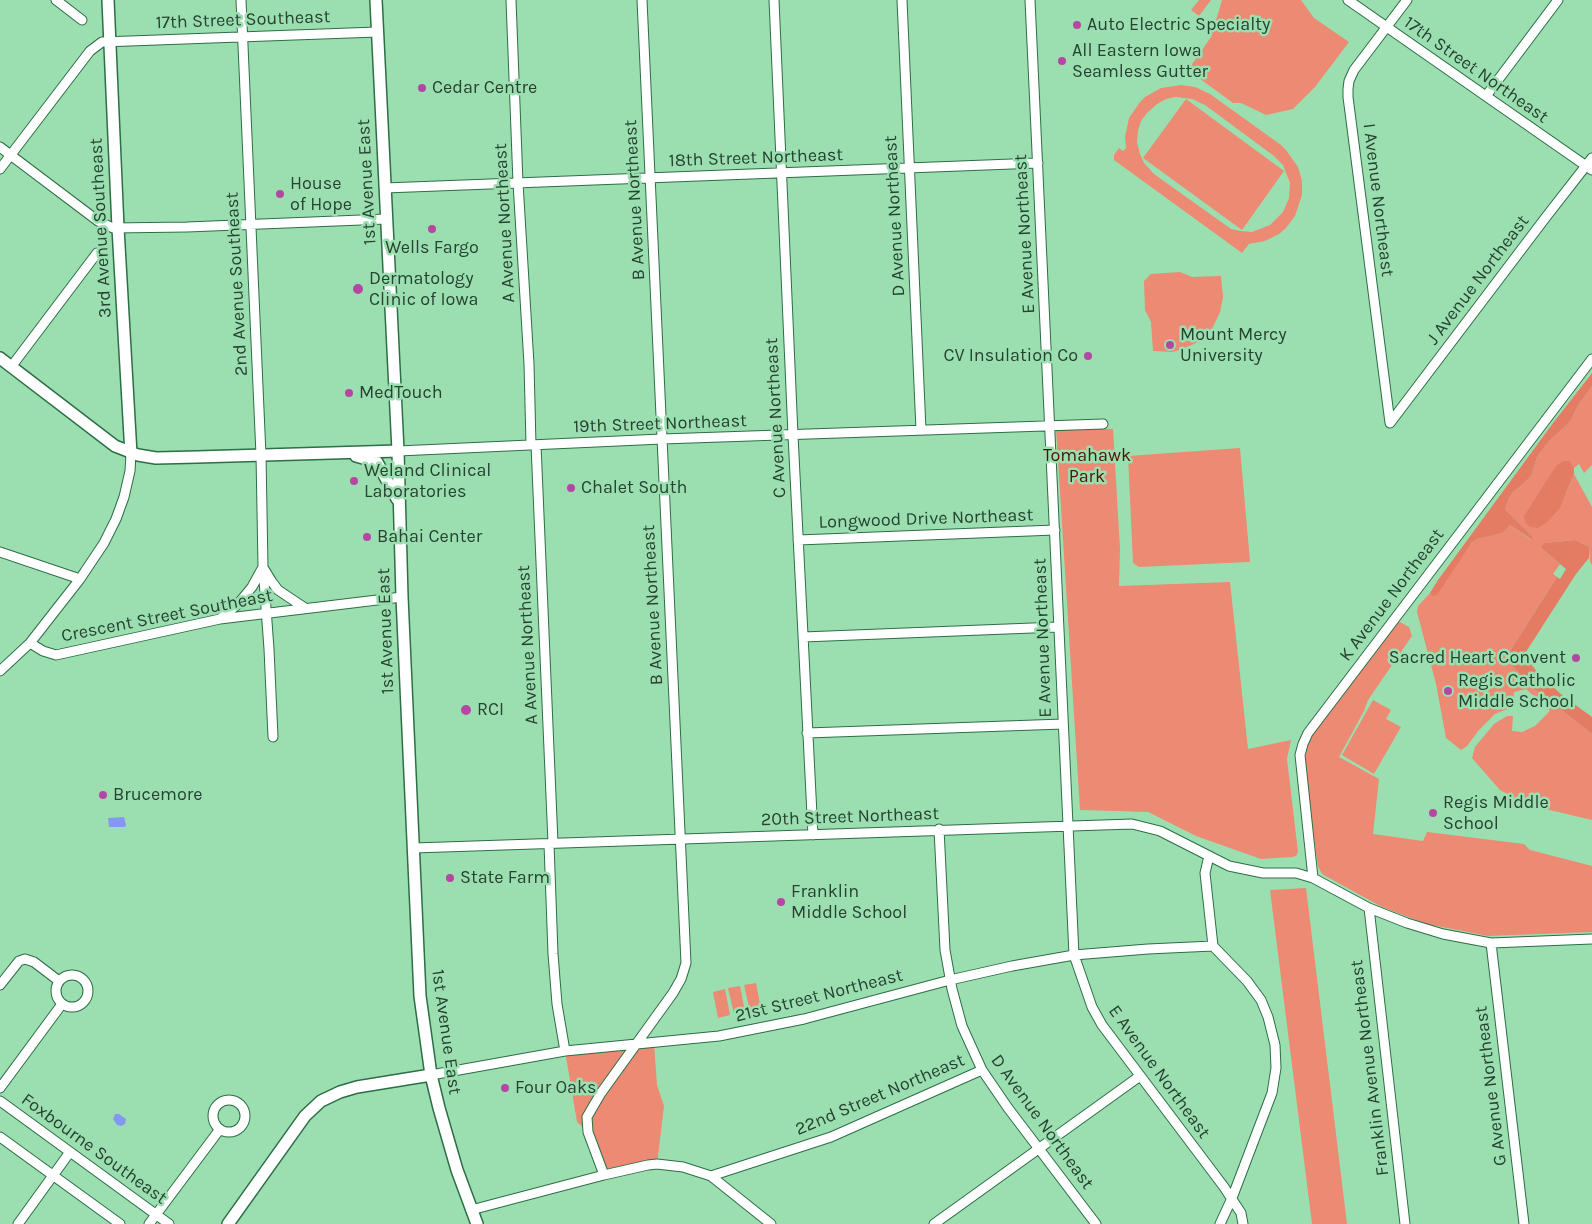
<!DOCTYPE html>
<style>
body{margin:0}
canvas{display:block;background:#9bdfb1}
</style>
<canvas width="1592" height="1224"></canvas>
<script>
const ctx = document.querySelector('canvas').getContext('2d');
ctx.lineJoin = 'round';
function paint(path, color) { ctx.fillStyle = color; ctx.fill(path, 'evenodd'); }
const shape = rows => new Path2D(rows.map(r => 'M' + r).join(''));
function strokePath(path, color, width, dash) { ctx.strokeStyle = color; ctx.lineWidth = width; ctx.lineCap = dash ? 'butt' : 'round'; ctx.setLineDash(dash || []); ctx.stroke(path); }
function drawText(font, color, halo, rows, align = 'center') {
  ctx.font = font + ' Karla,sans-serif'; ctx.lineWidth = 5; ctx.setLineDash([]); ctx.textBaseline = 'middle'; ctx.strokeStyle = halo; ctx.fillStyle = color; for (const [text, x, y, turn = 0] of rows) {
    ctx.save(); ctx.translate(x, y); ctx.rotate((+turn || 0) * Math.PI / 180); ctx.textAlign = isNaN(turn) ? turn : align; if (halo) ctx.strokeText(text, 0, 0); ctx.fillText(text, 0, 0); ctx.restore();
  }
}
paint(shape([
 [1199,0,1211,0,1199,16,1191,10],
 [1222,0,1301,0,1314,18,1349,42,1315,87,1293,109,1266,115,1241,103,1233,103,1188,70,1211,37],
 [1181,85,1195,87,1210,94,1281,145,1286,150,1298,167,1302,181,1302,195,1295,216,1286,228,1279,234,1265,241,1249,244,1242,253,1114,160,1114,155,1119,148,1123,151,1126,148,1125,137,1129,118,1140,102,1145,97,1161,88],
 [1176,97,1192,99,1205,105,1274,156,1283,165,1290,183,1289,198,1283,212,1270,225,1252,232,1240,231,1231,229,1154,174,1144,163,1140,154,1137,142,1138,131,1141,121,1147,113,1157,104,1166,99],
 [1186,99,1284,171,1242,230,1143,158],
 [1180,272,1192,277,1221,276,1223,297,1220,312,1213,327,1201,340,1194,344,1180,350,1172,352,1153,351,1151,322,1145,310,1144,281,1151,274],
 [1592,386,1592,465,1584,473,1579,464,1574,468,1570,461,1566,494,1574,474,1592,507,1592,565,1590,562,1589,547,1575,540,1544,543,1540,547,1560,564,1553,574,1557,577,1505,659,1537,691,1592,734,1592,820,1537,807,1518,800,1500,790,1472,758,1475,747,1494,724,1507,716,1513,716,1512,731,1522,732,1535,726,1550,711,1526,689,1514,692,1513,705,1510,708,1495,714,1479,730,1467,746,1461,750,1446,738,1436,684,1417,612,1418,606,1430,593,1432,596,1472,542,1477,539,1499,534,1504,532,1510,525,1531,540,1532,536,1505,509,1508,500,1513,492,1522,485,1531,476,1537,457,1550,440,1570,422,1577,407],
 [1056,428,1113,429,1120,549,1119,586,1230,582,1248,749,1291,740,1287,759,1298,852,1296,856,1292,857,1261,859,1196,836,1148,812,1080,810],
 [1240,448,1250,562,1139,567,1133,563,1128,456],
 [1400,622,1409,627,1412,636,1368,700,1364,711,1339,757,1379,779,1373,834,1423,841,1427,832,1524,844,1530,850,1592,866,1592,932,1488,936,1427,924,1382,907,1322,874,1318,866,1304,767,1308,744,1316,729,1395,625],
 [1373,700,1391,710,1386,719,1401,727,1374,774,1342,755],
 [1306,888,1347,1224,1312,1224,1270,890],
 [756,983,761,1009,750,1011,744,985],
 [740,986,745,1012,734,1014,728,988],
 [725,989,730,1015,718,1018,713,992],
 [654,1043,657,1085,664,1106,657,1164,604,1175,588,1132,577,1122,565,1051]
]), '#ec8a73');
paint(shape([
 [1592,373,1592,386,1577,407,1570,422,1550,440,1537,457,1531,476,1522,485,1513,492,1508,500,1505,509,1532,536,1532,540,1510,525,1504,532,1499,534,1477,539,1472,542,1437,595,1432,596,1430,593,1438,580,1553,423],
 [1563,461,1570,461,1574,468,1574,474,1560,508,1547,522,1538,528,1530,527,1525,522,1524,516,1556,466],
 [1575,540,1589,547,1589,558,1576,574,1524,655,1538,673,1563,696,1592,717,1592,734,1537,691,1505,659,1557,577,1560,579,1566,569,1540,547,1544,543]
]), '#e47c64');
paint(shape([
 [124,817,126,825,125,827,109,827,108,818],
 [115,1114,119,1114,126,1119,125,1124,121,1126,117,1125,113,1119]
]), '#8697f1');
const minor = shape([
 [56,0,82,20],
 [241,0,261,455,263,567,269,649,273,737],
 [511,0,518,183,529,364,531,445],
 [774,0,793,435,813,835],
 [902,0,921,430],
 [1030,0,1074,955,1092,1007,1102,1025,1224,1187,1241,1213,1243,1224],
 [1348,0,1592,170],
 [1486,96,1558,0],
 [0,147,98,221,113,228,187,227,386,219],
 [0,169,90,51,102,42,377,32],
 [385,188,1038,163],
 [11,367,97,253],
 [1390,423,1348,97,1348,89,1349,81,1354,70,1407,0],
 [1390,423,1546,217,1592,158],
 [536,445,553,843],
 [398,451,662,439,1103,424],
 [798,540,1055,530],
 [0,552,80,579],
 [264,569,272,582,278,590,305,608],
 [221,618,238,604,252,587,263,567],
 [803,637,1058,627],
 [30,643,43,651,56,655,220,619,402,597],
 [0,671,30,643,80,579,104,543,116,519,124,497,130,471,131,454],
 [807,733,1063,724],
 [939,829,945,950,952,989,962,1026,982,1070,1008,1108,1096,1224],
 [549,844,553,954,557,1004,565,1051],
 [414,848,1132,824,1160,831,1229,866,1263,873,1296,873,1313,878,1369,908,1407,923,1443,934,1491,943,1592,939],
 [1209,856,1205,873,1213,946,1247,981,1261,1000,1268,1017,1275,1045,1276,1068,1272,1093,1232,1198,1220,1224],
 [1313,878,1300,755,1303,744,1308,733,1592,359],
 [1369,908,1405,1224],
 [1491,943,1524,1224],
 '56 991a16 16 0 1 1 32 0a16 16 0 1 1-32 0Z',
 [0,985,19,961,25,959,34,962,59,981],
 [431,1075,565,1051,719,1036,804,1019,950,980,1012,966,1074,955,1148,949,1213,946],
 [0,1088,62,1004],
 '213 1116a16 16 0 1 1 32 0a16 16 0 1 1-32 0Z',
 [0,1101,169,1224],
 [0,1137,120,1224],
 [604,1175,588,1132,587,1117,601,1093,673,993,681,979,686,963,642,0],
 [711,1176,771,1224],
 [471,1210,604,1175,648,1165,657,1164,683,1167,711,1176,831,1137,982,1070],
 [18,1224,70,1152],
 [149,1224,220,1129],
 [934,1224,1140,1076]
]);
const major = shape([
 [108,0,118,228,131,454],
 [376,0,398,451,402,597,420,996,431,1075,439,1108,457,1170,477,1224],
 [0,358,115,446,138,455,156,458,197,457,398,451],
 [356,456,377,462,397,499],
 [228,1224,305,1116,321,1101,340,1092,357,1087,431,1075]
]);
strokePath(minor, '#2c6e46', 11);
strokePath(major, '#2c6e46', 14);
strokePath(minor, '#fff', 9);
strokePath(major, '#fff', 11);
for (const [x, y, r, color] of [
 [1077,25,5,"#b546a4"],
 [1062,61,5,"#b546a4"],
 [422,88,5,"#b546a4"],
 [280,194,5,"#b546a4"],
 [432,229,5,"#b546a4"],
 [358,289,6,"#b546a4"],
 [1170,345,5,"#b546a4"],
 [1088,356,5,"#b546a4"],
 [349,393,5,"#b546a4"],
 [354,481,5,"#b546a4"],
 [571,488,5,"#b546a4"],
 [367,537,5,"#b546a4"],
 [1576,658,5,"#b546a4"],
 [1448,691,5,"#b546a4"],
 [466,710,6,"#b546a4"],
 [103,795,5,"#b546a4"],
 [1433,813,5,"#b546a4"],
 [450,878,5,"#b546a4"],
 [781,902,5,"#b546a4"],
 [505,1088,5,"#b546a4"]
]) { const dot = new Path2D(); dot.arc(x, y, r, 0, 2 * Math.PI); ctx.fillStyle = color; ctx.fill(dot); strokePath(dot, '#9bdfb1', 2); }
drawText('18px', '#264230', '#9bdfb1', [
 ["17th Street Southeast",243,20,-2],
 ["17th Street Northeast",1476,70,35],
 ["18th Street Northeast",756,158,-2],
 ["1st Avenue East",367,182,-93],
 ["B Avenue Northeast",635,200,-93],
 ["I Avenue Northeast",1378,200,83],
 ["D Avenue Northeast",895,216,-93],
 ["A Avenue Northeast",505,223,-93],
 ["3rd Avenue Southeast",101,228,-93],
 ["E Avenue Northeast",1025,234,-93],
 ["J Avenue Northeast",1478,280,-53],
 ["2nd Avenue Southeast",237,284,-93],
 ["C Avenue Northeast",776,418,-93],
 ["19th Street Northeast",660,424,-2],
 ["Longwood Drive Northeast",926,519,-2],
 ["K Avenue Northeast",1392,595,-53],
 ["B Avenue Northeast",653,605,-93],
 ["Crescent Street Southeast",167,616,-11],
 ["1st Avenue East",386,631,-92],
 ["E Avenue Northeast",1043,638,-92],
 ["A Avenue Northeast",528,645,-93],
 ["20th Street Northeast",850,817,-2],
 ["21st Street Northeast",819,996,-14],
 ["1st Avenue East",446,1032,82],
 ["Franklin Avenue Northeast",1370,1068,-97],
 ["E Avenue Northeast",1159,1072,54],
 ["G Avenue Northeast",1491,1086,-97],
 ["22nd Street Northeast",880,1095,-23],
 ["D Avenue Northeast",1042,1122,54],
 ["Foxbourne Southeast",94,1149,36]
]);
drawText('18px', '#264230', '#9bdfb1', [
 ["Auto Electric Specialty",1087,25],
 ["All Eastern Iowa",1072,51],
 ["Seamless Gutter",1072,72],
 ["Cedar Centre",432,88],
 ["House",290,184],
 ["of Hope",290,205],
 ["Wells Fargo",432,248,"center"],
 ["Dermatology",369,279],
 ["Clinic of Iowa",369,300],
 ["Mount Mercy",1180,335],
 ["University",1180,356],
 ["CV Insulation Co",1078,356,"right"],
 ["MedTouch",359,393],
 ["Weland Clinical",364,471],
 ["Laboratories",364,492],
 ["Chalet South",581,488],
 ["Bahai Center",377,537],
 ["Sacred Heart Convent",1566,658,"right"],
 ["Regis Catholic",1458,681],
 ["Middle School",1458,702],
 ["RCI",477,710],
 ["Brucemore",113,795],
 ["Regis Middle",1443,803],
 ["School",1443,824],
 ["State Farm",460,878],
 ["Franklin",791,892],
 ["Middle School",791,913],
 ["Four Oaks",515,1088]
], 'left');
drawText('18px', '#521204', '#9bdfb1', [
 ["Tomahawk",1087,456],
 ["Park",1087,477]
]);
</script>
